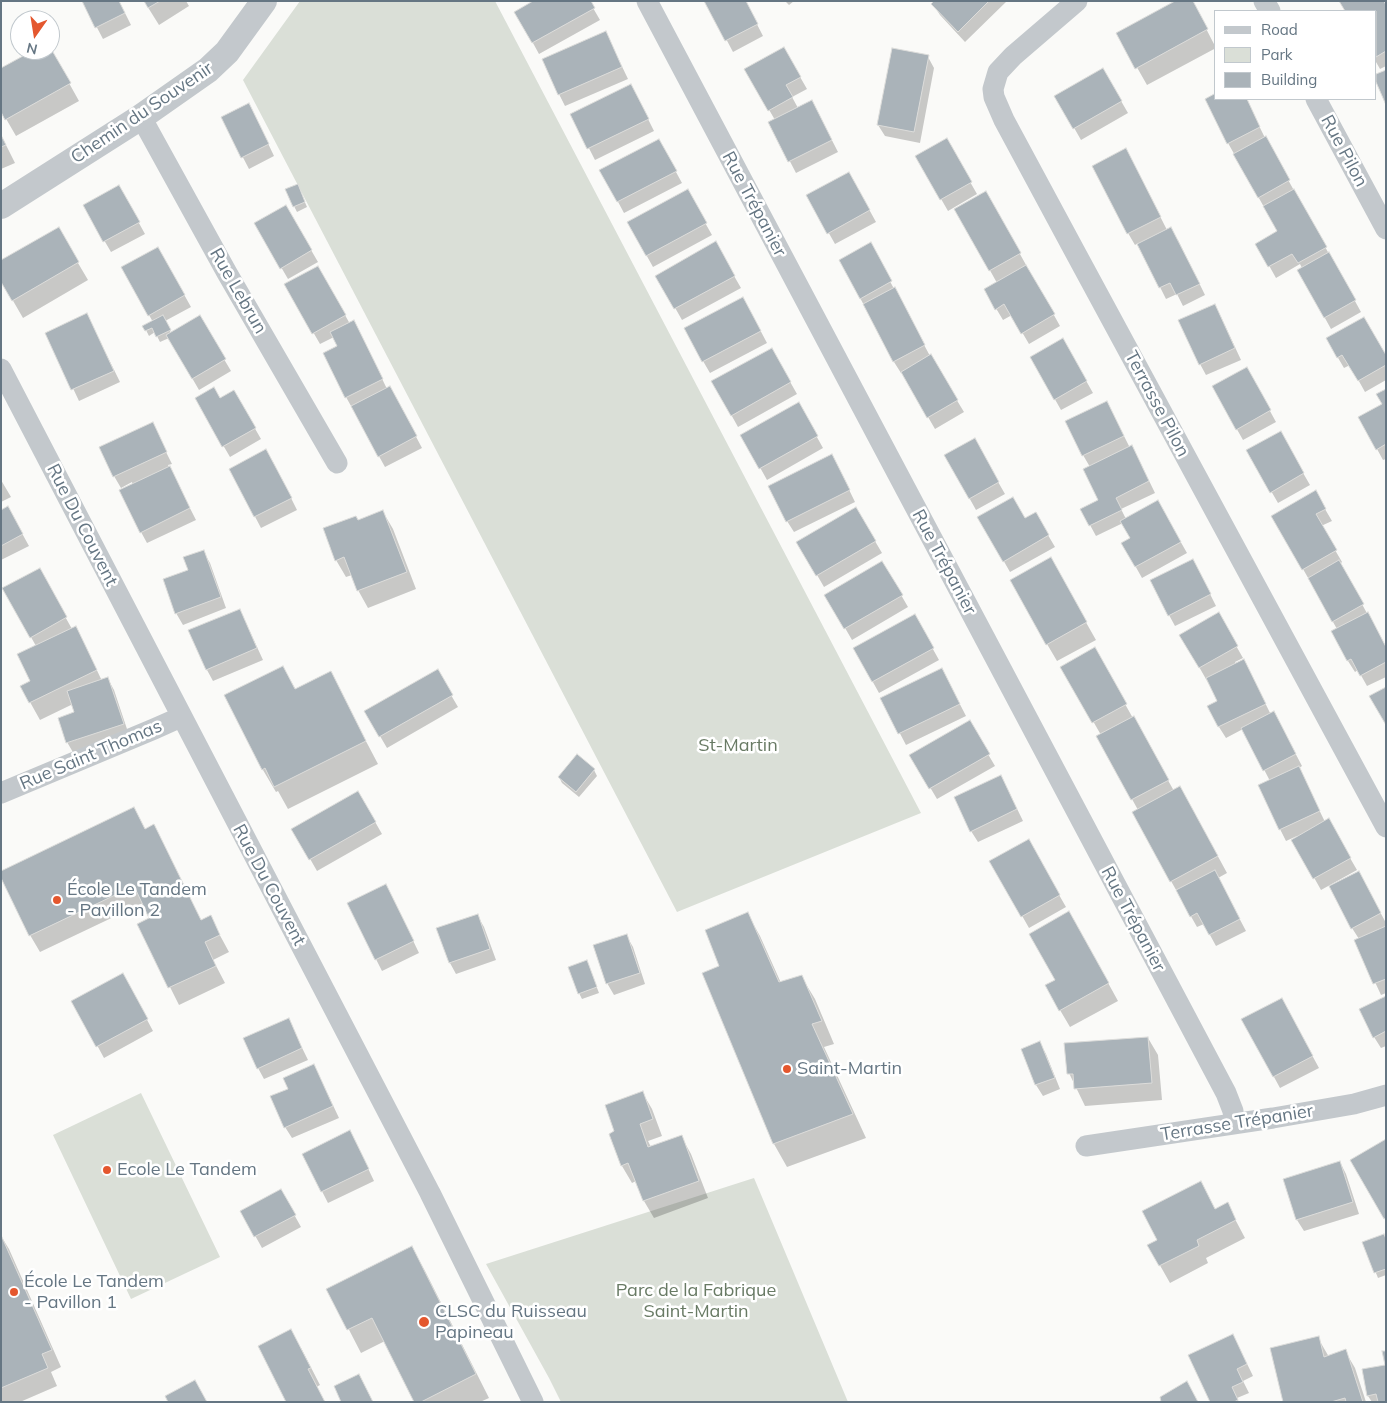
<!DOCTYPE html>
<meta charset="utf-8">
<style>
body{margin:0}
#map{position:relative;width:1387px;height:1403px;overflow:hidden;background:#fafaf8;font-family:Mulish,sans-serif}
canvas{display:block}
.frame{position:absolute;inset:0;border:2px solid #657683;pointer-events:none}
.legend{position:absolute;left:1214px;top:10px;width:162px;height:90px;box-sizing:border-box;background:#fff;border:1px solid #c1c8cd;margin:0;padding:6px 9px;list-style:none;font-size:15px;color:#657683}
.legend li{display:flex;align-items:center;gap:10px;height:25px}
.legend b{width:25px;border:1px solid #c1c8cd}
.north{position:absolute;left:10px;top:10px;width:50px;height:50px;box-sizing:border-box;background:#fff;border:1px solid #c1c8cd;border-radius:50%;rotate:193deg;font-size:14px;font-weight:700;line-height:20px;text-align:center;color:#657683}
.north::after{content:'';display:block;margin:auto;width:18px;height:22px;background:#e4572e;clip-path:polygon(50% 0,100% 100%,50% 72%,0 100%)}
</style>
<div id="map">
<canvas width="1387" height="1403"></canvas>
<div class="frame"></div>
<ul class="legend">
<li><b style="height:6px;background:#c3c8cc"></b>Road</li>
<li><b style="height:14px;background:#dadfd7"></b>Park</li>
<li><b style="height:14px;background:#aab3b9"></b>Building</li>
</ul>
<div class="north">N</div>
</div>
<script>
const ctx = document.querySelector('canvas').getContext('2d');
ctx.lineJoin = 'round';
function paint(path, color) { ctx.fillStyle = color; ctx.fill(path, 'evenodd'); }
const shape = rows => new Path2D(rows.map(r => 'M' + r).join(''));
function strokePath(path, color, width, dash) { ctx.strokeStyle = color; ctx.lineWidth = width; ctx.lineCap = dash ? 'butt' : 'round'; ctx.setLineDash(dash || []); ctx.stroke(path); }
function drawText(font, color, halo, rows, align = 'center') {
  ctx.font = font + ' Mulish,sans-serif'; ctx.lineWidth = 5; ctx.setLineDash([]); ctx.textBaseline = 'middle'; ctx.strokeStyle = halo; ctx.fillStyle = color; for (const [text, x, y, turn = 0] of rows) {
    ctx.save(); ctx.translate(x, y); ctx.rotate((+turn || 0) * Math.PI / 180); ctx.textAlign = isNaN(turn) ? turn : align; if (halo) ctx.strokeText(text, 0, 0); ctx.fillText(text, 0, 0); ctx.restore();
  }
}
paint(shape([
 [300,1,495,1,921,813,677,912,243,80],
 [141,1093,220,1257,131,1299,53,1135],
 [754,1178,848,1402,561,1402,549,1378,486,1264]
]), '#dadfd7');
paint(shape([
 [83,1,119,1,131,25,103,39],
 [144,1,186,1,189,6,159,25],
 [589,1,600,20,539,54,516,12],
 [706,1,745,1,763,36,733,52],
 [785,1,794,1,789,5],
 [936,1,1007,1,965,42,940,15,933,4],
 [1340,1,1386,7,1386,66,1380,69,1376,62,1376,11,1346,11],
 [1198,13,1216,48,1147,85,1118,34],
 [606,33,628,79,565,106,559,94],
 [50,49,79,101,16,136,1,110,37,50],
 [784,49,807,89,792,97,798,108,818,113,838,152,796,173,770,123,775,120,746,70],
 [928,57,934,68,920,143,885,136,878,125],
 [1103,70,1128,113,1081,140,1056,96],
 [637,97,654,131,595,160,572,115],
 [1216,99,1246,99,1265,138,1361,312,1331,329,1299,271,1302,268,1300,264,1276,278,1257,244,1278,232,1228,143],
 [255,116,274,156,249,169,222,117],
 [1,135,15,163,1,169],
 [946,140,977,194,948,211,917,157],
 [665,152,682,183,624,213,601,170],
 [1132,161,1167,230,1178,240,1205,295,1183,306,1177,294,1166,299,1138,243,1135,245,1128,233],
 [849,173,876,222,835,244,808,196],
 [119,187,145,234,111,252,84,206],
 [300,191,307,207,297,212,294,206],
 [687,191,712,235,653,267,628,222],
 [986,193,1060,326,1029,344,1012,315,1003,320,985,290,997,283,956,209],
 [286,207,318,262,288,279,256,224],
 [58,229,88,280,23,318,1,280],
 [715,243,741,288,682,320,657,276],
 [870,244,930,356,964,412,935,429,902,372,901,373,894,362,840,260],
 [158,248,191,307,165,321,171,333,199,317,231,371,199,390,169,338,160,342,155,332,149,336,144,326,153,322,122,268],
 [318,267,350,324,360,333,387,389,396,399,422,448,385,467,346,397,338,347,334,337,320,344,286,285],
 [749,309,767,343,710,373,703,361],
 [87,315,120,382,79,401,47,333],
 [1221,317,1241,360,1206,375,1200,364],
 [1327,339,1386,358,1386,380,1365,392,1350,365,1344,368],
 [1063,340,1093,393,1061,410,1031,357],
 [772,350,797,394,738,427,713,382],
 [1253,380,1276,422,1243,440,1213,387],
 [1386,391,1386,459,1383,460,1377,449],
 [234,392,261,439,230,457,196,399,219,400],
 [798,403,823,448,767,480,742,435],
 [1113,414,1130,448,1138,458,1155,493,1121,509,1126,519,1158,502,1187,553,1142,578,1123,544,1132,539,1123,523,1096,536,1090,525,1100,501,1090,467,1083,455],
 [1280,433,1310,485,1278,503,1248,451],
 [157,434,172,464,168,465,196,520,147,543,141,532,132,482,121,488,114,476],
 [974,440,1005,494,976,510,946,456],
 [273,462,297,510,261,528,230,469],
 [838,467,855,502,794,532,787,521],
 [1,480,11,497,1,502],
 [1315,492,1332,521,1321,526,1342,562,1340,564,1386,648,1386,677,1367,686,1358,670,1355,672,1348,661,1333,631,1337,629,1273,516],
 [8,508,29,546,1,560,1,511],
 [856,509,882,553,824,587,798,542],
 [383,512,393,529,416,589,368,608,358,590,352,575,346,577,336,560,358,521],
 [1035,513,1055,547,1010,572,979,518,1024,519],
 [203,551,210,563,226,608,183,625,176,613,190,571],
 [1050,559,1096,640,1057,661,1047,644],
 [882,562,908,607,852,640,826,595],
 [39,570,72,629,75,627,85,645,102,681,108,679,114,690,129,735,74,754,67,742,76,713,73,704,40,720,30,702,36,646,4,589],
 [1199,572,1216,606,1175,626,1169,615],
 [240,610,263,660,213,681,207,670],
 [1218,614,1243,658,1235,662,1236,664,1250,672,1271,715,1280,724,1302,766,1299,768,1325,822,1328,820,1357,870,1321,890,1293,840,1298,837,1297,836,1286,841,1280,829,1270,781,1243,729,1226,738,1219,727,1209,707,1219,702,1181,635],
 [914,615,939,660,879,693,854,648],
 [1094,649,1174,791,1190,805,1227,873,1218,878,1246,931,1216,946,1204,924,1197,927,1171,881,1138,810,1098,737,1101,735,1062,667],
 [283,668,296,690,330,673,378,764,288,809,278,791,276,792,263,770,226,696],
 [437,671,458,707,387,748,366,712],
 [948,681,966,716,906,745,882,699],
 [969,722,995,766,937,799,911,755],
 [577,756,594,770,597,776,579,797,562,783,559,777],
 [1007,788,1023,821,978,842,971,831],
 [358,792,382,834,317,871,293,829],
 [154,826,201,921,210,917,229,952,213,960,225,983,179,1005,139,925,151,919,143,903,40,952,30,935,145,830],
 [1028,841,1066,907,1029,928,991,861],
 [1365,884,1386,923,1386,993,1381,995,1356,941,1359,939,1352,928],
 [392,897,419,953,382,971,348,904],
 [747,913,760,936,781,983,801,976,815,999,834,1044,824,1047,866,1138,787,1167,774,1144,704,974,721,967],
 [477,915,484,927,496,960,456,974,450,963],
 [1079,930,1118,1001,1070,1027,1060,1010,1056,981],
 [626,935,633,947,645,984,614,995,607,983],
 [589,967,599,993,582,999,579,993],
 [129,986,153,1031,104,1058,73,1001],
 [1386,997,1386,1046,1381,1048,1374,1037],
 [1288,1011,1319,1068,1280,1088,1243,1020],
 [288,1019,308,1060,264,1079,258,1068],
 [1148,1038,1158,1055,1162,1100,1085,1106,1069,1073],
 [1040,1043,1046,1054,1060,1089,1043,1096,1036,1085,1022,1050],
 [314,1065,339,1118,292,1138,285,1127,289,1089],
 [642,1092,652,1109,662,1136,648,1141,651,1147,681,1136,691,1154,708,1198,654,1218,644,1201,636,1181,632,1183,622,1166,616,1132],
 [356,1143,374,1181,328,1203,303,1154],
 [1340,1162,1346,1174,1359,1214,1304,1231,1297,1220],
 [281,1191,301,1227,262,1248,242,1212],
 [1227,1204,1245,1238,1206,1258,1208,1263,1170,1283,1149,1246],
 [1,1236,9,1249,61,1367,51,1372,57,1386,20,1402,1,1402],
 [1386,1240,1386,1275,1378,1278,1364,1243],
 [412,1248,425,1271,489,1398,480,1402,416,1402,385,1341,361,1353,328,1289],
 [1233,1335,1253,1376,1243,1381,1249,1393,1237,1398,1239,1402,1212,1402],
 [1318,1338,1329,1357,1345,1351,1355,1368,1366,1402,1284,1402],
 [301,1348,320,1385,288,1402],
 [1386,1367,1386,1402,1372,1402,1368,1396]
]), '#0003');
const building = shape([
 [82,1,119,1,125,13,95,28,82,1],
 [144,1,160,1,148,8,144,1],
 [533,1,591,1,595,8,532,43,514,12,533,1],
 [704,1,746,1,758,24,725,41,704,1],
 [934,1,989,1,958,32,931,4,934,1],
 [1175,1,1193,1,1208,29,1135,69,1116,33,1175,1],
 [1339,1,1384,1,1386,5,1386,51,1376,57,1376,11,1345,11,1339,1],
 [606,31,622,67,558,95,542,59,606,31],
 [50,47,71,83,5,120,1,112,1,68,34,50,50,50,50,47],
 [784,47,801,77,786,85,793,97,768,111,744,69,784,47],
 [892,48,929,55,914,132,877,125,892,48],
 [1103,68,1122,101,1073,129,1054,96,1103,68],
 [1386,70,1386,105,1376,82,1376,74,1386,70],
 [631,84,649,119,587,149,570,114,631,84],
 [1216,93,1216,99,1247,99,1260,127,1227,144,1205,99,1216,93],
 [812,100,832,140,788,162,768,122,812,100],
 [249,103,269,144,241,158,221,117,249,103],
 [1,135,6,145,1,147,1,135],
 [1266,136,1290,180,1258,198,1233,154,1266,136],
 [947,138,972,182,940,200,915,156,947,138],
 [659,139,677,171,617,202,599,170,659,139],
 [1126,148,1161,217,1127,234,1092,166,1126,148],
 [849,172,870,210,827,234,806,195,849,172],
 [298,184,305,202,293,207,285,189,298,184],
 [119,185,140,222,103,242,83,205,119,185],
 [688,189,707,223,646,256,627,222,688,189],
 [1294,189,1327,247,1298,263,1292,254,1268,267,1255,244,1277,231,1263,206,1294,189],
 [986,191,1021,253,989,271,954,209,986,191],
 [286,205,312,250,280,269,254,223,286,205],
 [59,227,79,262,12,301,1,282,1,260,59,227],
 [1171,227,1200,284,1176,295,1170,283,1159,288,1137,244,1171,227],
 [716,241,735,276,674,309,655,276,716,241],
 [871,242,892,281,860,299,839,260,871,242],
 [158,247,185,295,148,316,121,267,158,247],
 [1329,252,1356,300,1324,318,1297,270,1329,252],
 [1026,265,1055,314,1021,334,1004,304,995,310,984,289,1026,265],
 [318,266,346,315,312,334,284,284,318,266],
 [895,287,925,345,893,362,863,304,895,287],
 [743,297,761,331,702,362,684,328,743,297],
 [1215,304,1235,348,1199,365,1178,320,1215,304],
 [87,313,114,371,71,390,45,333,87,313],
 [163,315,171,330,156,337,152,328,145,331,142,326,163,315],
 [200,315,226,359,192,379,166,335,200,315],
 [1364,317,1386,355,1386,365,1358,381,1342,355,1337,358,1326,338,1364,317],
 [354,320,383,379,345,398,323,353,337,346,330,332,354,320],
 [1063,338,1087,381,1054,400,1030,357,1063,338],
 [772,348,791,382,731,416,711,381,772,348],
 [931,354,958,400,927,418,901,372,931,354],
 [1247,367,1271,410,1236,430,1212,386,1247,367],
 [390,386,417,436,378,457,351,406,390,386],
 [214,387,220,398,234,390,256,428,222,447,195,398,214,387],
 [1386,389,1386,444,1376,450,1358,417,1382,404,1376,394,1386,389],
 [1107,401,1124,436,1082,456,1065,421,1107,401],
 [799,402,818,436,759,469,740,435,799,402],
 [153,422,167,452,113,477,99,447,153,422],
 [1281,431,1304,473,1270,493,1246,450,1281,431],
 [975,438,999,482,969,499,944,455,975,438],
 [1132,445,1149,481,1116,498,1122,510,1089,526,1080,509,1098,500,1083,469,1132,445],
 [266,449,292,498,254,517,229,469,266,449],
 [832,454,850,490,786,522,768,486,832,454],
 [170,466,190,508,140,533,119,490,170,466],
 [1316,490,1326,509,1316,514,1337,550,1302,570,1271,516,1316,490],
 [1013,497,1025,518,1036,512,1049,535,1003,562,977,517,1013,497],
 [1158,500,1181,542,1135,567,1121,543,1130,538,1120,521,1158,500],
 [8,506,23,534,1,546,1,510,8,506],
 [856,507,876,541,816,576,796,542,856,507],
 [383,510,407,572,357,591,344,557,335,561,323,528,356,516,358,520,383,510],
 [204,550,221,597,175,614,163,579,188,570,183,557,204,550],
 [1051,557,1087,622,1046,645,1010,580,1051,557],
 [1193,559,1211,594,1168,616,1150,580,1193,559],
 [1339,560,1364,604,1332,622,1308,578,1339,560],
 [882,561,903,595,844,629,824,595,882,561],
 [40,568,67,617,30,638,2,588,40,568],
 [240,609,257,648,206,670,188,630,240,609],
 [1219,612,1238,646,1199,668,1179,635,1219,612],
 [1368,612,1386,647,1386,662,1360,676,1351,659,1347,661,1331,631,1368,612],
 [915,614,934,648,872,682,853,648,915,614],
 [76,626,97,670,29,703,20,686,30,681,17,654,76,626],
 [1095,647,1127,704,1092,723,1060,667,1095,647],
 [1244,659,1266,704,1218,727,1207,706,1217,701,1206,678,1244,659],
 [283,666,295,689,331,671,366,741,274,787,265,768,262,770,224,695,283,666],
 [942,668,960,704,898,734,880,698,942,668],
 [438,669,453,695,379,737,364,711,438,669],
 [108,677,124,724,66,743,58,718,74,712,67,691,108,677],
 [1386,687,1386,725,1369,696,1386,687],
 [1274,711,1296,754,1263,771,1241,728,1274,711],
 [1134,716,1169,780,1131,800,1096,736,1134,716],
 [970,720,990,754,929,789,909,755,970,720],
 [577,754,595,769,576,792,558,777,577,754],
 [1299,766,1320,811,1279,830,1258,785,1299,766],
 [1001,775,1017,809,970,832,954,797,1001,775],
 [1180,786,1218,856,1170,882,1132,812,1180,786],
 [358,791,376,822,309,860,291,829,358,791],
 [134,807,145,829,154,824,201,920,211,915,220,935,205,942,216,966,168,988,137,924,149,918,134,886,29,936,1,878,1,871,134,807],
 [1329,818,1351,858,1313,879,1291,840,1329,818],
 [1029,839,1060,895,1021,917,989,861,1029,839],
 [1215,870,1240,919,1209,935,1197,913,1190,917,1176,890,1215,870],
 [1359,871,1381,913,1351,929,1329,886,1359,871],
 [386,884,414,941,375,960,347,903,386,884],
 [1069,911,1109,983,1059,1011,1045,985,1055,980,1029,934,1069,911],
 [748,912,779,982,802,975,822,1021,812,1024,853,1114,773,1144,702,973,719,966,705,930,748,912],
 [478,914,490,949,449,963,436,928,478,914],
 [1386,926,1386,979,1373,984,1354,940,1386,926],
 [627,934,640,973,606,984,593,945,627,934],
 [587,960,597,987,578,994,568,967,587,960],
 [123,973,148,1019,96,1047,71,1001,123,973],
 [1386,996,1386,1031,1373,1038,1359,1009,1386,996],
 [1282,998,1313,1056,1273,1077,1241,1019,1282,998],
 [289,1018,302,1048,257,1069,243,1038,289,1018],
 [1148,1037,1152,1083,1074,1089,1073,1074,1067,1074,1064,1043,1148,1037],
 [1040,1041,1055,1078,1035,1085,1021,1049,1040,1041],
 [314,1064,333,1106,284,1128,270,1096,288,1089,283,1078,314,1064],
 [643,1091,653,1119,640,1124,648,1147,682,1135,699,1181,643,1201,628,1163,621,1166,609,1134,614,1131,605,1105,643,1091],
 [350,1130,369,1169,321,1192,302,1154,350,1130],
 [1386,1139,1386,1218,1384,1219,1350,1160,1386,1139],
 [1340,1161,1353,1202,1296,1220,1283,1179,1340,1161],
 [1201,1181,1215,1209,1228,1202,1236,1220,1197,1240,1199,1246,1159,1266,1147,1245,1157,1240,1142,1211,1201,1181],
 [281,1189,296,1215,254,1237,240,1211,281,1189],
 [1384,1234,1386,1239,1386,1269,1374,1273,1362,1242,1384,1234],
 [1,1235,52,1350,42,1354,48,1368,1,1388,1,1235],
 [412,1246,476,1374,421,1402,414,1402,372,1318,347,1330,326,1289,412,1246],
 [291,1329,311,1368,308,1369,325,1402,286,1402,258,1346,291,1329],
 [1233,1334,1247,1364,1237,1369,1243,1382,1232,1387,1238,1400,1234,1402,1210,1402,1188,1355,1233,1334],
 [1319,1336,1324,1357,1346,1349,1363,1402,1346,1402,1345,1398,1331,1402,1283,1402,1270,1348,1319,1336],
 [1382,1351,1386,1351,1386,1402,1378,1402,1376,1394,1367,1396,1362,1369,1385,1365,1382,1351],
 [359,1374,373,1402,341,1402,334,1386,359,1374],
 [195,1380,207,1402,168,1402,165,1396,195,1380],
 [1187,1381,1198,1402,1161,1402,1160,1397,1187,1381]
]);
paint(building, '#aab3b9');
strokePath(building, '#dcdcda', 1);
strokePath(shape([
 [647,1,1226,1093,1233,1111,1234,1124],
 [1077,1,1013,56,998,72,993,89,994,97,1004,120,1074,250,1386,827],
 [1264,1,1270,11],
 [1316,99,1386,229],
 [141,117,227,273,337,463],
 [1,369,430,1193,533,1402],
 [1,793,154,729,181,717],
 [1086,1146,1273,1118,1354,1104,1386,1095]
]), '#c3c8cc', 21);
strokePath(shape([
 [1,206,141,117,208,70,227,52,264,1]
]), '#c3c8cc', 26);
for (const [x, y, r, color] of [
 [57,900,5,"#e4572e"],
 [787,1069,5,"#e4572e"],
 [107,1170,5,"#e4572e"],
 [14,1292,5,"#e4572e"],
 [424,1322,6,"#e4572e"]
]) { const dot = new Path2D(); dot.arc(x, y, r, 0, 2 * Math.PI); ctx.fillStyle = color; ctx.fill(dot); strokePath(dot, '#fff', 2); }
drawText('18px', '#657683', '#fff', [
 ["Chemin du Souvenir",142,113,-34],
 ["Rue Pilon",1344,151,62],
 ["Rue Trépanier",754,204,62],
 ["Rue Lebrun",238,291,60],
 ["Terrasse Pilon",1157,404,62],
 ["Rue Du Couvent",82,525,63],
 ["Rue Trépanier",944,562,62],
 ["Rue Saint Thomas",91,755,-23],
 ["Rue Du Couvent",269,885,62],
 ["Rue Trépanier",1133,919,62],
 ["Terrasse Trépanier",1237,1123,-9]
]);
drawText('18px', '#687a64', '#fff', [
 ["St-Martin",738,746],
 ["Parc de la Fabrique",696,1291],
 ["Saint-Martin",696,1312]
]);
drawText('18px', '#657683', '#fff', [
 ["École Le Tandem",67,890],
 ["- Pavillon 2",67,911],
 ["Saint-Martin",797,1069],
 ["Ecole Le Tandem",117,1170],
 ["École Le Tandem",24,1282],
 ["- Pavillon 1",24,1303],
 ["CLSC du Ruisseau",435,1312],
 ["Papineau",435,1333]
], 'left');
</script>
